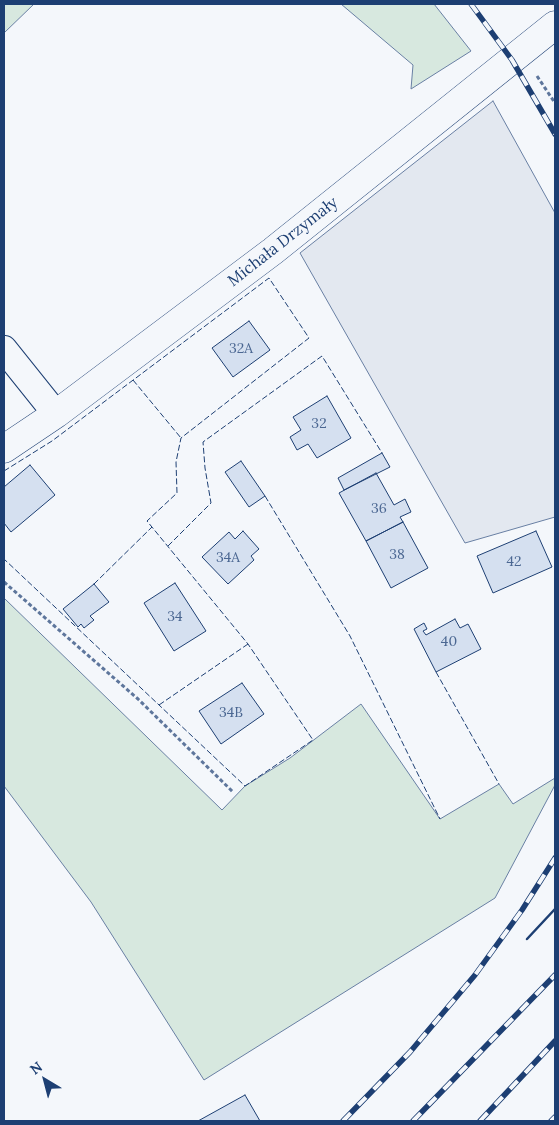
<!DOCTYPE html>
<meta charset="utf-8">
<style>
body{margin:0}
#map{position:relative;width:559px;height:1125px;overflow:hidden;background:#f4f7fb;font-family:Lora,serif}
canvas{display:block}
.frame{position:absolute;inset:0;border:5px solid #1d3f73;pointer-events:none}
.north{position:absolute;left:20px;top:1055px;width:50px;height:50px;-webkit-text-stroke:4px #f4f7fb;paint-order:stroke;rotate:323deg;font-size:14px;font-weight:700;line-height:20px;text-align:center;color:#1d3f73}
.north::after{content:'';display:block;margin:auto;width:18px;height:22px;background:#1d3f73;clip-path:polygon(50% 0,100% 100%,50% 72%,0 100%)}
</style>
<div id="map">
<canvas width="559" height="1125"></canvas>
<div class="frame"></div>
<div class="north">N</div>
</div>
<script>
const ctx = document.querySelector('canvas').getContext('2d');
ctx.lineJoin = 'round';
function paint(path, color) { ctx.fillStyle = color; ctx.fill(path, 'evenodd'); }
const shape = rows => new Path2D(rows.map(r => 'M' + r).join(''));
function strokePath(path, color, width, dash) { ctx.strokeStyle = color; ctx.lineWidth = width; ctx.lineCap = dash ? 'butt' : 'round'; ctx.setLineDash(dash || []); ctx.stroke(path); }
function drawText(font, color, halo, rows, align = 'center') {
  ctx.font = font + ' Lora,serif'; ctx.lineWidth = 4; ctx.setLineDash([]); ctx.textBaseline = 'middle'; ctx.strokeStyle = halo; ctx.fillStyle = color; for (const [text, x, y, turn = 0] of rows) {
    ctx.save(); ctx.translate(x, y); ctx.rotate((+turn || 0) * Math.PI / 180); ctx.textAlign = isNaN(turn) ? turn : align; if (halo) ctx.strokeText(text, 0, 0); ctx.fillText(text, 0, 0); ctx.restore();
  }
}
const green = shape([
 [4,4,34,4,4,33,4,4],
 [341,4,434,4,471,51,411,89,413,65,341,4],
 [4,598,222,810,245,786,290,758,361,704,440,819,499,784,513,804,555,778,555,785,495,898,204,1080,91,902,4,786,4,598]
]);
paint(green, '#d7e8df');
strokePath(green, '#687fa3', 1);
const parking = shape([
 [493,101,555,213,555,517,465,543,300,253,493,101]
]);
paint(parking, '#e3e8f0');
strokePath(parking, '#687fa3', 1);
const building = shape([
 [249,321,270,350,233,377,212,348,249,321],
 [327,396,351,438,317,458,308,444,297,450,290,437,301,430,293,417,327,396],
 [382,453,390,467,344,490,338,478,382,453],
 [241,461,265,496,249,507,225,472,241,461],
 [30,465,55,495,11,532,4,523,4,487,30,465],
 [376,473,394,505,405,499,411,512,400,517,403,522,366,541,339,493,376,473],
 [403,522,428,568,391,588,366,541,403,522],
 [243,531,259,549,251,556,254,560,228,584,202,557,229,532,235,539,243,531],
 [536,531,552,567,493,593,477,556,536,531],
 [175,583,206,631,174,651,144,603,175,583],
 [94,584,109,602,90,616,94,620,84,628,81,624,78,627,63,609,94,584],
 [455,619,460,628,468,624,481,649,436,672,414,629,424,623,427,629,423,631,426,635,455,619],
 [242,683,264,714,221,744,199,711,242,683],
 [245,1095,260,1121,198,1121,245,1095]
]);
paint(building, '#d5e0f0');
strokePath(building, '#1d3f73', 1);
const minor = shape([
 [4,349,56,414]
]);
const tertiary = shape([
 [4,449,56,414,273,251,555,25]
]);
strokePath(minor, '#1d3f73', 28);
strokePath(tertiary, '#1d3f73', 29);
strokePath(shape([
 [537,76,555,103],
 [4,582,138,699,233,792]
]), '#5e769c', 3, [4, 2.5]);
strokePath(minor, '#f4f7fb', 26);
strokePath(tertiary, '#f4f7fb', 28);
const rail = shape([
 [471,4,512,60,555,134],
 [343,1121,410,1052,475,975,522,910,555,858],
 [413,1121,555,975],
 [480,1121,555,1041],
 [551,1121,555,1117]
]);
strokePath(rail, '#1d3f73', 5.5);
strokePath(rail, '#f4f7fb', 4, [11]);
strokePath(shape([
 [133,380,181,438],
 [4,471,52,441,269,278,309,338,181,438,176,462,177,493,147,521,248,644,313,740,245,786,4,559],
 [265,496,350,636,440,819],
 [168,546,211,503,205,468,203,442,322,356,382,453],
 [94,584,152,527],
 [436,672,499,784],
 [159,705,248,644]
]), '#1d3f73', 1, [6, 2.5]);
strokePath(shape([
 [527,939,555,909]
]), '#1d3f73', 2.5);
drawText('14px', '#4b6792', null, [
 ["32A",241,349],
 ["32",319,424],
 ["36",379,509],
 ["38",397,555],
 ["34A",228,558],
 ["42",514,562],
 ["34",175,617],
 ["40",449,642],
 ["34B",231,713]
]);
drawText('16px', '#1d3f73', '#f4f7fb', [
 ["Michała Drzymały",283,242,-38]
]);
</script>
